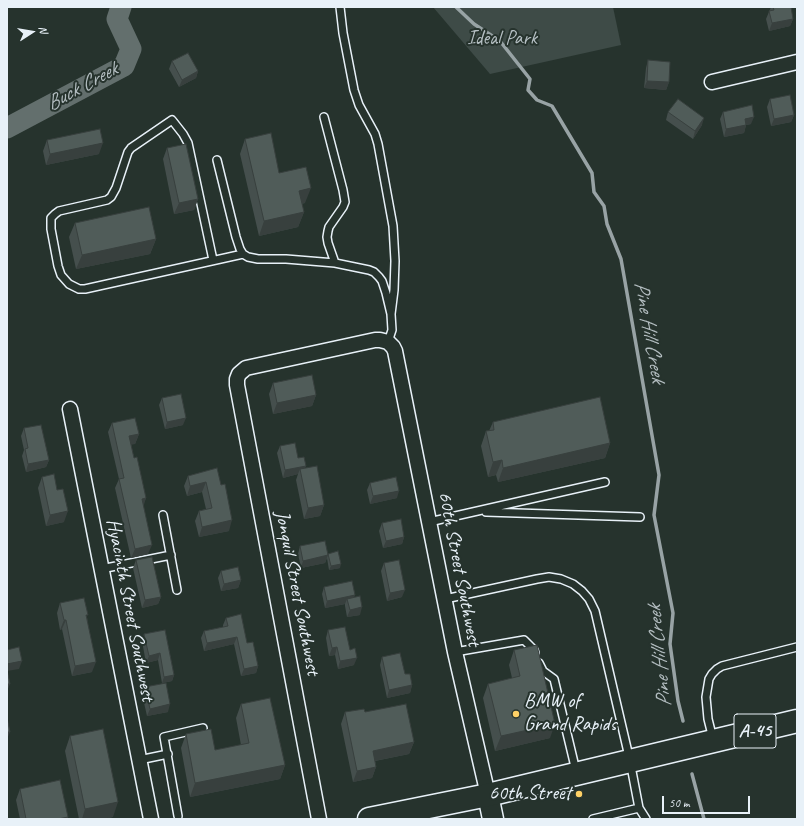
<!DOCTYPE html>
<style>
body{margin:0}
#map{position:relative;width:804px;height:826px;overflow:hidden;background:#26332d;font-family:Caveat,sans-serif}
canvas{display:block}
.frame{position:absolute;inset:0;border:8px solid #e8f1f8;pointer-events:none}
.north{position:absolute;left:12px;top:12px;width:40px;height:40px;-webkit-text-stroke:3px #26332d;paint-order:stroke;rotate:78deg;font-size:11px;font-weight:700;line-height:16px;text-align:center;color:#e8f1f8}
.north::after{content:'';display:block;margin:auto;width:14px;height:18px;background:#e8f1f8;clip-path:polygon(50% 0,100% 100%,50% 72%,0 100%)}
.scale{position:absolute;left:662px;top:796px;width:88px;height:18px;box-sizing:border-box;border:2px solid #e8f1f8;border-top:0;padding-left:5px;font-size:12px;line-height:14px;white-space:nowrap;color:#e8f1f8;-webkit-text-stroke:3px #26332d;paint-order:stroke}
</style>
<div id="map">
<canvas width="804" height="826"></canvas>
<div class="frame"></div>
<div class="north">N</div>
<div class="scale">50 m</div>
</div>
<script>
const ctx = document.querySelector('canvas').getContext('2d');
ctx.lineJoin = 'round';
function paint(path, color) { ctx.fillStyle = color; ctx.fill(path, 'evenodd'); }
const shape = rows => new Path2D(rows.map(r => 'M' + r).join(''));
function strokePath(path, color, width, dash) { ctx.strokeStyle = color; ctx.lineWidth = width; ctx.lineCap = dash ? 'butt' : 'round'; ctx.setLineDash(dash || []); ctx.stroke(path); }
function drawText(font, color, halo, rows, align = 'center') {
  ctx.font = font + ' Caveat,sans-serif'; ctx.lineWidth = 4; ctx.setLineDash([]); ctx.textBaseline = 'middle'; ctx.strokeStyle = halo; ctx.fillStyle = color; for (const [text, x, y, turn = 0] of rows) {
    ctx.save(); ctx.translate(x, y); ctx.rotate((+turn || 0) * Math.PI / 180); ctx.textAlign = isNaN(turn) ? turn : align; if (halo) ctx.strokeText(text, 0, 0); ctx.fillText(text, 0, 0); ctx.restore();
  }
}
paint(shape([
 [433,7,613,7,621,45,490,74]
]), '#3e4b47');
strokePath(shape([
 [456,7,474,24,500,41,530,79,528,90,537,100,552,106,592,173,594,192,604,206,607,224,621,259,659,475,654,515,673,613,670,644,678,701,683,721],
 [692,774,704,819]
]), '#98a3a5', 3.5);
strokePath(shape([
 [7,128,124,66,131,49,117,19,121,7]
]), '#636f6d', 21);
const lane = shape([
 [340,7,343,33,354,90,359,105,375,134,378,144,393,226,395,261,394,290,391,314,392,330,388,342],
 [324,117,343,190,345,202,343,207,329,227,328,231,327,237,328,243,335,263],
 [217,160,236,237,240,249,243,254],
 [213,260,188,143,183,134,172,120,131,148,128,152,116,188,111,197,107,200,59,211,55,214,51,218,51,229,58,266,61,275,69,284,79,289,85,289,243,254,248,257,258,259,286,259,335,263,369,270,374,272,379,277,382,281,386,293,391,314],
 [486,512,640,517],
 [163,515,177,590],
 [429,522,605,482],
 [101,569,171,555],
 [445,599,537,579,549,577,561,579,573,584,582,591,589,599,595,611,630,761,639,808,646,819],
 [455,652,524,640,534,650,535,653],
 [539,663,543,671,554,679,576,771],
 [713,739,708,719,706,697,709,679,712,674,717,669,722,666,797,647],
 [139,760,168,754],
 [178,816,164,737,203,728],
 [593,819,639,808]
]);
const street = shape([
 [712,82,797,62],
 [70,409,151,819],
 [319,819,237,385,237,379,239,374,246,368,375,340,380,340,388,342,393,347,395,351,455,652,488,795]
]);
const secondary = shape([
 [488,795,493,819]
]);
const primary = shape([
 [369,819,488,795,797,721]
]);
strokePath(lane, '#e8f1f8', 10);
strokePath(street, '#e8f1f8', 17);
strokePath(secondary, '#e8f1f8', 23);
strokePath(primary, '#e8f1f8', 25);
strokePath(lane, '#26332d', 7);
strokePath(street, '#26332d', 14);
strokePath(secondary, '#26332d', 20);
strokePath(primary, '#26332d', 22);
paint(shape([
 [771,7,773,7,793,19,790,26,769,31,766,19],
 [648,60,669,82,666,90,644,88,646,68],
 [172,61,198,71,196,78,179,87,169,69],
 [770,99,794,115,791,122,771,126,767,107],
 [668,112,702,125,693,139,666,120],
 [723,112,751,124,746,125,744,133,724,137,720,119],
 [245,139,279,173,305,203,301,204,304,212,298,227,259,236,240,154],
 [47,140,99,154,46,165,43,151],
 [167,148,198,199,194,210,174,214,163,159],
 [75,223,156,239,150,254,76,269,69,237],
 [273,383,316,395,312,406,273,414,269,394],
 [162,398,183,425,165,429,159,405],
 [493,422,610,443,605,458,498,482,496,475,488,477,481,446,486,431,489,431],
 [112,423,139,434,135,444,131,444,134,458,146,498,143,505,148,554,131,558,115,488,119,479,108,432],
 [24,428,49,460,46,467,26,472,22,456,24,450,21,436],
 [280,446,298,458,306,466,305,468,324,505,320,516,304,519,296,480,298,474,283,478,277,453],
 [217,468,229,531,199,537,195,521,199,511,206,509,202,492,187,496,184,486,188,476],
 [42,477,64,522,46,526,38,488],
 [370,483,397,498,370,504,367,490],
 [382,523,404,537,402,544,383,548,379,531],
 [300,546,327,555,328,554,340,568,329,570,327,558,325,563,301,568,298,554],
 [136,560,161,597,158,604,142,608,133,568],
 [384,563,402,597,387,601,381,571],
 [221,571,241,580,238,588,221,591,218,578],
 [324,587,355,597,360,615,347,617,345,606,345,604,325,608,322,594],
 [60,603,87,617,92,672,72,676,62,629,60,630,57,613],
 [226,618,247,643,258,666,256,673,241,676,234,644,204,651,201,638,204,631,223,627,223,625],
 [165,630,174,675,172,681,162,683,158,660,146,663,142,641,144,634],
 [328,630,350,650,354,665,338,669,335,655,329,656,326,638],
 [514,650,550,738,495,751,483,698,488,684,512,678,509,665],
 [382,657,405,674,412,685,410,693,387,698,380,665],
 [145,687,168,712,147,716,142,694],
 [241,704,285,765,280,779,190,797,181,748,186,734,215,750,241,745,236,718],
 [345,712,365,712,414,742,409,754,375,761,376,767,372,778,353,782,341,724],
 [70,736,113,817,102,819,79,819,65,751],
 [20,789,68,817,67,819,20,819,16,800]
]), '#454f4d');
paint(shape([
 [793,19,790,26,769,31,772,23],
 [198,71,196,78,179,87,182,80],
 [647,81,669,82,666,90,644,88],
 [794,115,791,122,771,126,774,119],
 [754,117,751,124,746,125,744,133,724,137,726,129,745,119],
 [704,118,702,125,693,139,695,131],
 [103,143,99,154,46,165,50,154],
 [311,188,305,203,293,205,299,191],
 [198,199,194,210,174,214,179,203],
 [304,212,298,227,259,236,264,221],
 [156,239,150,254,76,269,82,255],
 [316,395,312,406,273,414,277,403],
 [186,418,183,425,165,429,167,422],
 [139,434,135,444,126,446,129,436],
 [610,443,605,458,498,482,503,468],
 [49,460,46,467,26,472,28,464],
 [502,460,496,475,488,477,493,462],
 [306,466,303,473,300,469,298,474,283,478,285,470],
 [206,482,202,492,187,496,190,486],
 [399,491,397,498,370,504,373,496],
 [146,498,143,508,142,499],
 [324,505,320,516,304,519,308,508],
 [68,511,64,522,46,526,50,515],
 [232,520,229,531,199,537,202,527],
 [404,537,402,544,383,548,386,541],
 [152,545,148,554,131,558,135,549],
 [328,555,325,563,301,568,303,561],
 [341,564,340,568,329,570,331,566],
 [241,580,238,588,221,591,224,584],
 [405,590,402,597,387,601,390,593],
 [355,595,353,602,347,599,345,604,325,608,327,601],
 [161,597,158,604,142,608,145,600],
 [362,607,360,615,347,617,350,610],
 [64,620,66,620,62,629,60,630],
 [237,637,234,644,204,651,207,643],
 [337,647,335,655,329,656,332,648],
 [160,653,158,660,146,663,149,656],
 [357,658,354,665,338,669,340,661],
 [22,661,19,669,7,671,7,664],
 [96,662,92,672,72,676,75,666],
 [258,666,256,673,241,676,244,669],
 [174,675,172,681,162,683,164,677],
 [7,684,10,684,7,691],
 [412,685,410,693,387,698,389,690],
 [170,704,168,712,147,716,150,709],
 [555,724,550,738,495,751,501,736],
 [7,732,10,732,7,739],
 [414,742,409,754,369,762,373,751],
 [285,765,280,779,190,797,195,783],
 [376,767,372,778,353,782,357,771],
 [118,802,113,817,102,819,82,819,85,809],
 [68,817,67,819,58,819]
]), '#38403e');
const building = shape([
 [773,7,791,7,793,19,772,23,769,11,774,10,773,7],
 [188,53,198,71,182,80,172,61,188,53],
 [648,60,670,62,669,82,647,81,648,60],
 [790,95,794,115,774,119,770,99,790,95],
 [678,99,704,118,695,131,668,112,678,99],
 [752,105,754,117,745,119,746,125,726,129,723,112,752,105],
 [100,129,103,143,50,154,47,140,100,129],
 [271,133,279,173,306,167,311,188,299,191,304,212,264,221,245,139,271,133],
 [186,144,198,199,179,203,167,148,186,144],
 [149,207,156,239,82,255,75,223,149,207],
 [312,375,316,395,277,403,273,383,312,375],
 [181,394,186,418,167,422,162,398,181,394],
 [600,397,610,443,503,468,502,460,493,462,486,431,494,430,493,422,600,397],
 [135,418,139,434,129,436,134,458,137,457,146,498,142,499,152,545,135,549,119,479,124,478,112,423,135,418],
 [41,425,49,460,28,464,25,449,28,448,24,428,41,425],
 [295,443,298,458,304,457,306,466,285,470,280,446,295,443],
 [317,466,324,505,308,508,300,469,317,466],
 [217,468,221,485,225,484,232,520,202,527,199,511,212,508,206,482,190,486,188,476,217,468],
 [54,474,57,490,63,489,68,511,50,515,42,477,54,474],
 [396,477,399,491,373,496,370,483,396,477],
 [401,519,404,537,386,541,382,523,401,519],
 [325,541,328,555,303,561,300,546,325,541],
 [338,551,341,564,331,566,328,554,338,551],
 [152,557,161,597,145,600,136,560,152,557],
 [399,560,405,590,390,593,384,563,399,560],
 [238,567,241,580,224,584,221,571,238,567],
 [352,581,355,595,327,601,324,587,352,581],
 [360,596,362,607,350,610,347,599,360,596],
 [84,598,88,615,86,615,96,662,75,666,66,620,64,620,60,603,84,598],
 [241,614,247,643,253,642,258,666,244,669,237,637,207,643,204,631,228,626,226,618,241,614],
 [345,627,350,650,355,648,357,658,340,661,337,647,332,648,328,630,345,627],
 [165,630,174,675,164,677,160,653,149,656,144,634,165,630],
 [537,645,555,724,501,736,488,684,520,676,514,650,537,645],
 [19,647,22,661,7,664,7,650,19,647],
 [400,653,405,674,410,674,412,685,389,690,382,657,400,653],
 [7,670,10,684,7,684,7,670],
 [166,683,170,704,150,709,145,687,166,683],
 [270,698,285,765,195,783,186,734,211,729,215,750,249,743,241,704,270,698],
 [406,704,414,742,373,751,376,767,357,771,345,712,364,709,365,712,406,704],
 [7,718,10,732,7,732,7,718],
 [103,729,118,802,85,809,70,736,103,729],
 [60,780,68,817,58,819,26,819,20,789,60,780]
]);
paint(building, '#505c59');
strokePath(building, '#38403e', 1);
for (const [x, y, r, color] of [
 [516,714,4,"#ffd166"],
 [579,794,4,"#ffd166"]
]) { const dot = new Path2D(); dot.arc(x, y, r, 0, 2 * Math.PI); ctx.fillStyle = color; ctx.fill(dot); strokePath(dot, '#26332d', 1.5); }
for (const [x, y, w] of [
 [755,731,42]
]) { const box = new Path2D(); box.roundRect(x - w / 2, y - 17, w, 34, 3); ctx.fillStyle = '#26332d'; ctx.fill(box); strokePath(box, '#e8f1f8', 1); }
drawText('bold 19px', '#e8f1f8', null, [
 ["A-45",755,731]
]);
drawText('20px', '#b5bfc3', '#26332d', [
 ["Ideal Park",502,39]
]);
drawText('20px', '#e8f1f8', '#26332d', [
 ["60th Street Southwest",459,569,79],
 ["Jonquil Street Southwest",297,593,79],
 ["Hyacinth Street Southwest",130,610,79]
]);
drawText('20px', '#e8f1f8', '#26332d', [
 ["BMW of",524,702],
 ["Grand Rapids",524,725],
 ["60th Street",571,794,"right"]
], 'left');
drawText('italic 21px', '#b3bdc0', '#26332d', [
 ["Buck Creek",82,87,-29],
 ["Pine Hill Creek",649,332,80],
 ["Pine Hill Creek",660,656,-96]
]);
</script>
